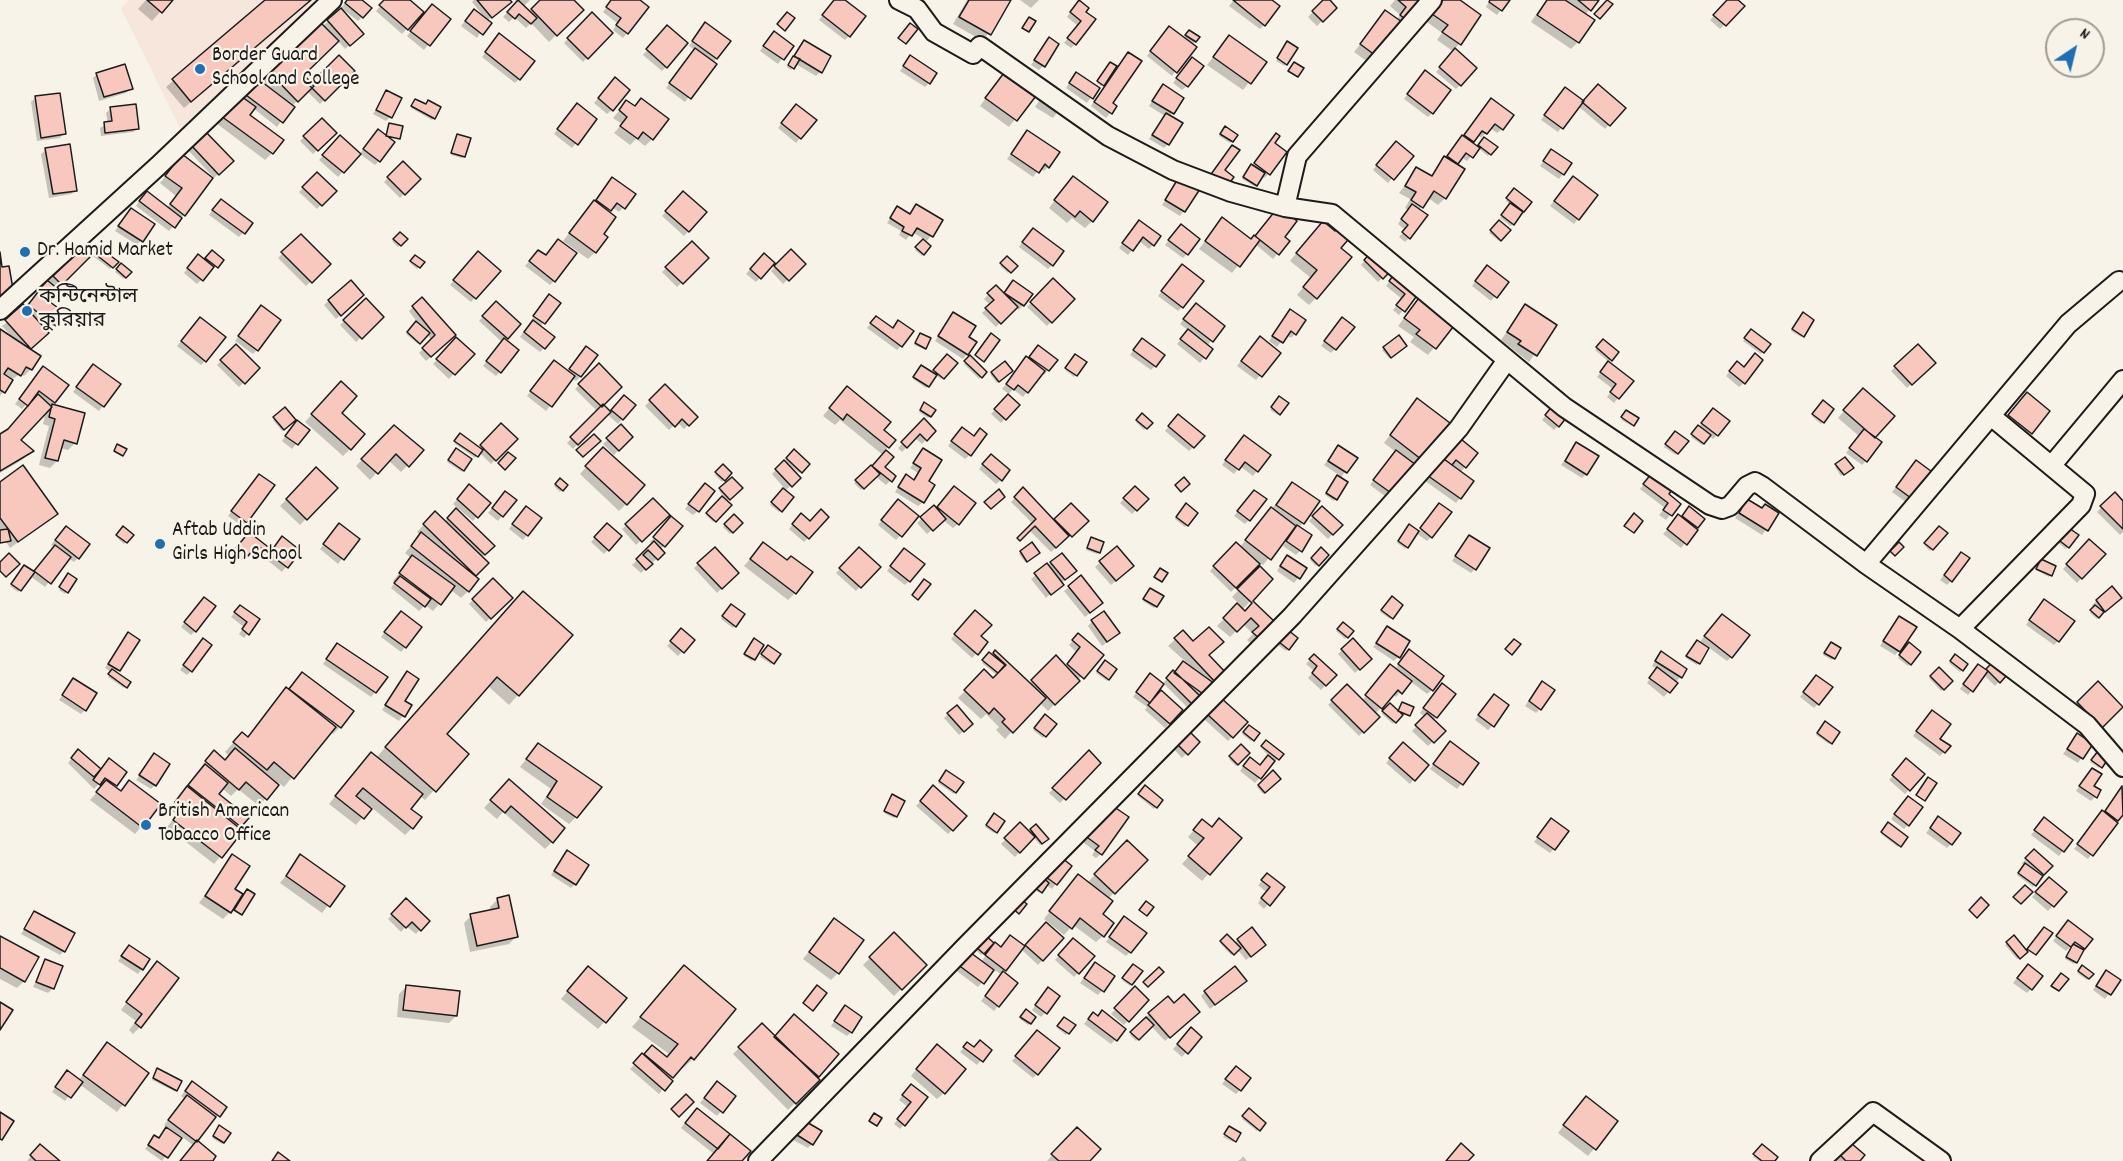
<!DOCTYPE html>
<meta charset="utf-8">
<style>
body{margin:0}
#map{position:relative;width:2123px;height:1161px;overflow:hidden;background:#f7f3e8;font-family:Dekko,sans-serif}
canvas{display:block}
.north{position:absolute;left:2045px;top:18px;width:60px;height:60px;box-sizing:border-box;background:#f7f3e8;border:2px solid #9f9d96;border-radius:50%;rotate:35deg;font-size:16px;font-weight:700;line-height:24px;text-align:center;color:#1c1c1c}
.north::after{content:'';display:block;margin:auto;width:21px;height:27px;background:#1f6fb2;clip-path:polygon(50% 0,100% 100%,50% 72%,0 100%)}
</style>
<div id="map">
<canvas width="2123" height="1161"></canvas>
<div class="north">N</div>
</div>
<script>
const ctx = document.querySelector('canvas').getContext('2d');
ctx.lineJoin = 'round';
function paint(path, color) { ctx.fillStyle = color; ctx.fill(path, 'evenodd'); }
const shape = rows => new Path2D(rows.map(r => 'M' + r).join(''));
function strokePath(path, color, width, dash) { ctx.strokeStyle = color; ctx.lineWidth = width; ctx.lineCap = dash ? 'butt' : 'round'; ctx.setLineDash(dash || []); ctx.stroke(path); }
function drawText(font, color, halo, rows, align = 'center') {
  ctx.font = font + ' Dekko,"Noto Sans Bengali",sans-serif'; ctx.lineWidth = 4.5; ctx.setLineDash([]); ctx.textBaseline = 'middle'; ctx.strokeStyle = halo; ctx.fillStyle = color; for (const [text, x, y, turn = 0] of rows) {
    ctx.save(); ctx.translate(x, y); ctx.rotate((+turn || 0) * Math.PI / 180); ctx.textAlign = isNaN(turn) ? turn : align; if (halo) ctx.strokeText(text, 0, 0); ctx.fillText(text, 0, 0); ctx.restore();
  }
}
paint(shape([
 [129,0,323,0,181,130,121,8]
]), '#f7e6db');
paint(shape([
 [146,0,171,0,152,21,138,9],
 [268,0,310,0,184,108,166,87],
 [348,0,359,0,362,17,358,21,341,8],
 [386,0,407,0,422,12,402,34,376,11],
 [474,0,508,0,505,6,487,21,477,38,461,26,469,16,484,17,472,2],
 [515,0,530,0,523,7,529,12,542,0,572,0,581,10,549,42,531,23,526,28,514,17,509,22,503,17,517,2],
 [612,0,637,0,627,33,623,38,613,30,617,23,603,12],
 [835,0,842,0,849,36,845,40,819,20],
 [967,0,1009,0,983,41,953,24],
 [1020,0,1039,0,1031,8],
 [1234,0,1269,0,1264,25,1260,29,1229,6],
 [1325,0,1335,8,1317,26,1308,17],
 [1395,0,1433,0,1379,70,1354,52,1386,12,1397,20,1400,15,1390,6],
 [1442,0,1457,0,1459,44,1454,50,1460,85,1456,89,1436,72,1454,52,1437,40,1442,33,1427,22],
 [1490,0,1508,0,1497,15,1486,7],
 [1546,0,1597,0,1585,15,1578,42,1571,49,1531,22],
 [1729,0,1736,0,1743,6,1720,29,1710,20],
 [1075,6,1084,12,1075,44,1071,48,1064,43,1078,26,1067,17],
 [427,10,449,19,424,50,407,36],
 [592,14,611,33,583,62,564,43],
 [328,21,362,34,345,49,337,40,302,75,311,85,353,71,320,104,307,91,292,106,277,127,253,108,248,115,272,153,265,160,216,123,231,103,243,100,254,85,269,89,263,80,320,24,322,27],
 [701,29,729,41,685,102,666,88,695,50,689,46],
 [662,32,666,67,662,71,643,55],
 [1165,32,1184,39,1187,34,1195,41,1172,76,1147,56],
 [770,37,792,46,778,64,760,51],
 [1229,37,1265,62,1243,90,1207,65],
 [495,40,519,79,515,83,482,57],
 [1045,43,1043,66,1039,70,1031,65],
 [1286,45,1286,64,1285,66,1276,61],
 [800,46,820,72,816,76,794,63,791,70,787,67],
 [910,57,929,83,925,87,900,71],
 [1124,58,1111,103,1115,107,1106,118,1091,106,1108,82,1101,86,1097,83,1109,65,1107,78,1109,80],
 [1188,63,1187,86,1182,90,1173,83],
 [1006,70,1042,84,1009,127,980,106],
 [97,74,131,88,126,93,99,101,93,78],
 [1421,76,1432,113,1428,117,1404,99],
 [1072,78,1098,88,1087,103,1066,88],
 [611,84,612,110,607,114,594,103],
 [1159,90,1182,98,1169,117,1168,144,1164,148,1149,139,1165,116,1149,106],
 [387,92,390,117,386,121,373,114],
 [1045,92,1067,99,1053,118,1035,107],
 [1561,93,1583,103,1624,108,1605,129,1578,106,1558,132,1541,120],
 [35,98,64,133,60,138,37,141,31,102],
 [414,102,426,106,434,118,432,120,411,108],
 [627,102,652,139,645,146,636,139,630,145,614,133,622,124,613,118],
 [1487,104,1502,129,1497,133,1490,128,1481,138,1477,134,1470,143,1477,148,1485,139,1496,147,1488,156,1478,148,1467,161,1461,157,1455,164,1445,198,1438,205,1428,198,1419,210,1409,238,1405,242,1399,237,1405,230,1398,224,1408,210,1405,208,1410,199,1399,193,1417,169,1430,177],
 [111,109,138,128,133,132,101,136,100,128,108,123,106,113],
 [573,110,595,120,572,148,554,134],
 [792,110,800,138,796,143,778,128],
 [322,120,335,133,313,154,300,141],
 [390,125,398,138,387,138,379,161,375,165,360,154,373,135,385,137],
 [1223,130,1236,135,1230,143,1219,136],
 [204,132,232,161,214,178,187,149],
 [1027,132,1048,167,1044,171,1040,168,1033,177,1007,159],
 [457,136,464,157,462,158,451,155],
 [340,138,359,154,338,177,319,160],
 [1272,140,1285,152,1269,174,1264,178,1261,176,1254,186,1242,179],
 [1391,147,1412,156,1388,183,1373,170],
 [46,150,76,190,71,194,49,198,41,154],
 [1551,151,1563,174,1559,179,1540,166],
 [182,156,184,215,169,231,136,206,142,197,167,208,176,196,160,183],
 [403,163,419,179,400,198,384,182],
 [317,174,334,191,317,209,299,192],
 [1179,179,1198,190,1180,216,1162,205],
 [1569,182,1596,195,1574,224,1550,206],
 [608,183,634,195,619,212,612,207,608,212,595,252,588,259,563,241],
 [1067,185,1092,221,1085,228,1072,218,1067,223,1049,208],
 [1514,190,1530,202,1511,226,1500,218,1510,204,1506,201],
 [679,197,705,212,684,236,662,216],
 [216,205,251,223,239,237,209,215],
 [916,206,941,220,927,241,912,232,906,240,899,235,901,231,887,223,897,208,909,215],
 [131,210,153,225,137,245,115,231],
 [1222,219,1251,240,1254,237,1283,237,1288,241,1273,259,1255,244,1232,273,1199,249],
 [1499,222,1509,230,1499,241,1489,233],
 [1135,226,1153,245,1149,249,1139,241,1128,255,1119,248],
 [1316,229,1335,232,1339,248,1316,298,1309,305,1297,295,1311,278,1290,261],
 [1177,230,1187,254,1183,258,1165,245],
 [400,234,406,239,398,247,392,241],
 [1028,234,1052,265,1048,269,1019,247],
 [301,236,329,264,306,286,278,258],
 [923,241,929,247,922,256,915,250],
 [692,243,707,258,677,287,662,272],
 [1378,247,1395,264,1378,282,1361,265],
 [81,249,88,256,56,289,48,302,55,325,50,329,34,318,43,337,29,350,39,356,31,369,24,376,20,374,11,380,0,396,0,331,14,339,2,326,26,309,43,286],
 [99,249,116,262,110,269,93,256],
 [791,251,804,264,783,284,771,271],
 [212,252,222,260,197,284,184,273,194,260,204,261],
 [764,255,773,263,756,282,746,274],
 [534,256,554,281,550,285,525,266],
 [415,257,423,262,417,269,410,263],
 [474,257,499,271,471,302,450,285],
 [1007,258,1015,266,1008,273,1000,266],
 [121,265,130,272,124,279,115,272],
 [1178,271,1182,307,1178,311,1158,296],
 [1483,271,1507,282,1491,301,1472,286],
 [1396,273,1422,286,1399,315,1393,310,1402,299,1386,286],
 [1053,280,1073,299,1047,326,1027,307],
 [351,282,358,299,336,319,324,305],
 [996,287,1003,295,1008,287,1031,294,1019,310,1015,307,996,327,982,313,990,305,984,299],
 [1421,296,1458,318,1428,355,1410,342,1414,337,1398,326],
 [422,299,454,335,426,361,419,353,432,341,427,334,418,344,406,334,417,322,409,311],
 [366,300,382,317,356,342,340,325],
 [545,300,558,303,540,327,544,348,540,352,520,337],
 [496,303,519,324,504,341,500,372,496,376,483,366,502,342,479,321],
 [1525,306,1555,326,1529,362,1501,340],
 [1191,309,1223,326,1207,346,1211,350,1200,363,1177,344,1189,331,1180,324],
 [257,311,257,350,253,354,235,341],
 [1290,311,1295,334,1291,338,1286,335,1277,347,1269,341],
 [1801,316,1803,336,1801,337,1791,331],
 [949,319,967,337,967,354,963,359,935,341],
 [872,322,892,329,894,326,901,346,897,350,867,328],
 [196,323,205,361,201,365,177,346],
 [1338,323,1335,349,1331,353,1321,346],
 [1751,331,1769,345,1761,354,1743,341],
 [919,336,925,348,923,349,914,345],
 [456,339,472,354,449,379,433,364],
 [1604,341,1617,353,1609,362,1595,350],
 [1256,342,1279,353,1256,380,1237,366],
 [1138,344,1155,366,1151,370,1130,355],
 [236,346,258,368,239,387,217,365],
 [1918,346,1934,363,1907,388,1891,371],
 [1403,347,1389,358,1382,350,1384,348],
 [581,352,596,355,580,377,576,381,572,378,546,411,527,396,549,366,567,372],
 [1034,352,1048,370,1044,375,1042,373,1023,397,1013,389,1009,394,1002,389],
 [947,356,955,363,941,379,936,375,926,388,913,379,920,368,932,373],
 [970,357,985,372,979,379,964,364],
 [1073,357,1076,375,1074,377,1065,370],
 [1005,363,1011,371,997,383,990,374],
 [599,366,602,405,609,413,624,397,634,406,618,424,607,414,573,449,567,443,598,412,575,389],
 [1733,367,1744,383,1739,387,1726,376],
 [1604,368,1631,381,1614,403,1607,397,1613,389,1597,377],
 [89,370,119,385,99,411,73,392],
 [39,372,54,402,51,405,83,414,75,443,68,450,60,448,57,461,50,468,39,465,49,426,43,424,46,411,19,440,32,451,22,460,0,473,0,435,7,432,37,397,34,395,22,409,15,404],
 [665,386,696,417,684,429,677,422,669,430,645,406],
 [334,390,350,449,343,456,305,422],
 [1549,392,1558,426,1554,430,1542,420,1550,410,1540,402],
 [840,395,882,430,888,447,885,451,892,457,883,467,894,477,886,485,875,476,861,490,854,483,883,455,840,420,835,425,823,416],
 [1008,396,1018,405,1001,423,991,414],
 [1856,397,1874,438,1866,461,1862,465,1846,453,1859,436,1838,418],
 [1279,398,1287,404,1278,415,1270,410],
 [2022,398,2048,411,2026,437,2005,420],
 [1823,402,1832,410,1821,424,1812,416],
 [923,406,930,416,928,418,919,412],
 [1411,407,1452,426,1393,502,1370,485,1396,452,1384,443],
 [285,409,294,420,282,431,273,420],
 [1624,414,1633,425,1632,426,1621,420],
 [1709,414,1717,435,1713,439,1709,436,1702,445,1691,437],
 [1142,416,1151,423,1144,430,1136,422],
 [1597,418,1604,424,1592,439,1584,433],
 [1174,420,1193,447,1189,451,1165,431],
 [924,421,934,431,922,444,915,438,902,452,898,448],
 [501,425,516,439,491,464,479,452,475,458,454,443,458,437,479,449],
 [293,426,308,430,292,449,282,441],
 [394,427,422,450,401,472,388,460,370,480,356,466],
 [621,427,631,437,614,455,603,444],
 [958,433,974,437,970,455,965,459,948,446],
 [1675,433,1687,441,1676,455,1664,447],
 [1240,441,1257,471,1253,476,1240,466,1234,474,1222,465],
 [1452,442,1465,467,1460,473,1472,482,1456,503,1421,478],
 [1577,444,1586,474,1582,478,1561,465],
 [1338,447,1355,458,1340,479,1334,501,1325,495,1339,475,1324,465],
 [923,450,927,481,923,502,918,506,895,492,902,481,913,481,918,473,910,468],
 [794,451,808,464,799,473,792,467,790,469,799,478,786,490,772,474],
 [454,452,463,470,462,472,447,462],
 [596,456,626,504,619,511,580,474],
 [1845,459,1852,468,1841,476,1835,467],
 [987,460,1001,480,996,484,979,469],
 [1916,462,1917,510,1892,492],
 [723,466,730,473,722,482,715,475],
 [316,469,336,488,300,525,280,506],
 [1652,474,1666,494,1679,504,1666,520,1659,515,1665,508,1640,489],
 [731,479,740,488,726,502,730,505,713,522,706,515,724,497,719,491],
 [255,480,246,522,242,526,228,516],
 [560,480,566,485,560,492,554,486],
 [0,484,49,520,10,548,6,542,0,543],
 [1292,484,1303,523,1298,528,1300,551,1296,555,1283,546,1287,540,1285,538,1263,565,1259,563,1231,592,1210,571,1236,544,1240,547],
 [1135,488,1147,499,1132,514,1120,503],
 [701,489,698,511,693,515,685,509],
 [783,490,792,498,779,512,770,505],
 [1023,490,1054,521,1071,505,1087,521,1051,552,1029,530,1015,544,1033,524,1011,502],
 [465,491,477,516,473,521,453,504],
 [950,492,958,524,953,528,943,520,927,534,917,523,934,507,936,509],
 [2115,494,2123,503,2123,532,2120,535,2097,512],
 [1250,496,1249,520,1245,524,1234,516],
 [501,497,502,516,498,521,488,513],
 [653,500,668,515,636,545,622,529],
 [1747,501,1761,510,1777,513,1762,535,1735,518],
 [894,505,917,517,896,540,878,525],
 [1186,505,1196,513,1185,527,1175,519],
 [1322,508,1341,525,1328,539,1309,521],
 [1689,508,1703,520,1681,548,1663,534],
 [1435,509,1431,537,1427,541,1416,533,1406,549,1397,543,1407,528,1418,532],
 [456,510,493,546,481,558,487,563,474,576,468,591,461,598,451,590,433,611,425,605,419,611,391,588,395,582,393,581,411,558,405,553,420,535,417,532,435,513,444,522],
 [521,512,540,518,523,540,509,529],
 [801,515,810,523,827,517,804,542,789,529],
 [734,516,741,523,730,534,723,527],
 [671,518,681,527,660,550,663,553,641,573,632,565,653,544,650,542],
 [607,525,620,536,604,554,591,542],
 [123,528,131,535,124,544,116,537],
 [1939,528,1946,533,1930,551,1924,545],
 [335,529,358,539,338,564,320,549],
 [61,532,78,558,74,562,68,558,45,587,30,576,18,592,10,586,23,568,34,573,54,547,51,545],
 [2077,536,2066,549,2056,541],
 [245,538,271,551,299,551,282,572,252,548,242,560,233,553],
 [1090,540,1098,552,1097,554,1086,550],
 [1465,541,1475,569,1471,573,1452,561],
 [2089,541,2104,554,2077,583,2063,569],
 [763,544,787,562,795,593,788,600,744,566],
 [1031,544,1036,555,1025,562,1019,554],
 [1117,548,1128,570,1111,585,1095,567],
 [715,549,737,573,717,593,694,568],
 [859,549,878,567,856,591,836,573],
 [1321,549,1327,555,1316,566,1310,560],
 [900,554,909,581,905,585,887,571],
 [1061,555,1070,575,1046,598,1031,579],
 [1957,558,1951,581,1947,585,1940,580],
 [1283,561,1305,569,1294,583,1277,571],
 [2039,563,2050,575,2049,577,2036,570],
 [1260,568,1271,579,1242,610,1274,623,1252,645,1247,640,1253,634,1243,624,1230,637,1217,626,1239,604,1232,597],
 [67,577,75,579,65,594,59,590],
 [493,580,511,598,486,622,469,604],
 [1069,587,1097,607,1085,617,1064,591],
 [2112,588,2115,602,2097,619,2090,613,2094,608,2092,605],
 [1148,592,1156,606,1154,608,1143,601],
 [1392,598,1401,606,1390,619,1380,612],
 [513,602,571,635,509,705,488,686,445,735,467,754,425,800,420,796,409,809,412,828,405,835,371,807,356,825,329,804,364,761,376,758],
 [200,603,195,631,191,635,181,627],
 [731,605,743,614,733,628,721,619],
 [2040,605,2058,641,2054,645,2026,625],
 [236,611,258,620,244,638,239,634,244,627,231,617],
 [971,616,979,636,986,643,972,658,951,639],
 [397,617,420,628,401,652,381,637],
 [1717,620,1731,657,1727,661,1708,647,1697,665,1686,658,1695,644,1699,643],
 [1092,622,1114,637,1102,646,1088,626],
 [1895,622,1899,651,1895,655,1880,646],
 [1343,624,1352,631,1345,639,1336,631],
 [1387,628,1398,657,1394,661,1373,647],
 [1183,632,1225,675,1200,700,1197,697,1187,707,1163,683,1185,661,1168,646],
 [1288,632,1296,638,1286,651,1278,645],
 [677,635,693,640,678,656,667,646],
 [1078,635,1102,655,1048,711,1039,702,1005,739,996,730,999,727,986,714,981,719,958,698,984,672,993,680,998,676,982,663,989,654,991,656,995,652,1029,684,1056,657,1065,667,1077,653,1069,645],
 [124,639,138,641,116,673,129,683,124,688,108,677,111,672,105,668],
 [1353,640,1370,659,1355,673,1338,654],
 [752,642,762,645,752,661,744,656],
 [1909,644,1919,652,1908,666,1898,658],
 [199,645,191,671,187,675,180,670],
 [337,645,375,692,371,697,323,664],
 [1829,646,1839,649,1832,660,1823,655],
 [766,648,773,663,771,664,760,657],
 [1314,656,1335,675,1321,690,1308,678,1314,671,1306,664],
 [1405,656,1432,690,1427,694,1410,681,1396,697,1393,694,1375,714,1378,717,1359,736,1328,705,1347,686,1362,701,1386,670,1395,669],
 [1956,656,1966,665,1960,672,1949,663],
 [1657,658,1680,677,1664,697,1647,683,1657,669,1652,666],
 [1996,660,2012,667,1995,686,1984,675,1968,695,1960,689,1974,670,1987,672],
 [1103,664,1108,679,1107,681,1096,673],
 [1939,669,1951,681,1941,691,1929,678],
 [407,673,403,701,410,706,399,721,382,710],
 [302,674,340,727,333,734,330,731,284,787,279,783,259,806,238,789,231,796,222,788,216,795,246,819,239,829,241,831,214,864,167,827,177,815,169,809,207,759,225,761,229,756,225,752,233,743,242,734,247,738,277,699],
 [73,680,85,710,81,714,59,700],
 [1145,680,1152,699,1161,692,1181,710,1165,728,1145,710,1147,707,1133,697],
 [1812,681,1818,704,1814,708,1800,697],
 [2098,683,2122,708,2097,732,2073,707],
 [1538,687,1540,709,1536,713,1525,706],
 [1437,689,1454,694,1433,721,1444,731,1428,746,1412,731,1425,717,1420,713],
 [1221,700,1246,722,1228,741,1204,719],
 [1490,700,1492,726,1488,730,1475,720],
 [1402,704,1409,715,1401,715,1393,724,1382,714,1390,705,1398,712],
 [948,714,967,728,959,735,944,718],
 [1045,716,1054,724,1043,738,1033,730],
 [1928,716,1944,752,1940,756,1913,736],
 [1825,723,1838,733,1829,744,1816,735],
 [1249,727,1258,734,1251,741,1242,734],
 [1187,732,1198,742,1182,758,1172,747],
 [2077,735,2091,744,2078,763,2063,754],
 [1266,742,1281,755,1255,783,1240,771,1245,764,1259,767,1269,756,1261,748],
 [538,744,576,817,569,824,541,804,551,789,520,767],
 [1241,746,1248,753,1236,766,1229,759],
 [1399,748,1414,779,1410,784,1386,763],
 [1446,748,1477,764,1457,789,1430,769],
 [78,751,101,770,125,773,113,788,141,827,135,834,90,800,104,784,101,782,94,789,68,763],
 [1089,753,1099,763,1060,803,1049,793],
 [2098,753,2106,759,2099,768,2090,762],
 [154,755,155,785,151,789,136,780],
 [1907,760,1923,774,1905,794,1889,780],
 [945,773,955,792,954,794,938,783],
 [1273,773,1279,779,1263,794,1257,787],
 [2088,774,2095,797,2091,801,2076,791],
 [1145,787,1161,800,1154,809,1138,796],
 [502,788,552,842,545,849,503,812,497,819,484,808],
 [2123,788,2123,812,2088,859,2074,849],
 [929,792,965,816,948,834,916,806],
 [891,798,896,816,894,818,884,813],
 [1904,802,1908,825,1904,829,1891,819],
 [1103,808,1101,854,1096,858,1092,855,1095,851,1080,840],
 [993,817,996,832,994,833,985,827],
 [1551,820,1554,849,1550,853,1534,842],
 [1934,823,1951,844,1947,848,1926,833],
 [1020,824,1028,833,1036,826,1047,839,1040,845,1033,837,1015,857,1001,844],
 [1889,824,1906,837,1898,847,1881,834],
 [2040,824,2071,840,2059,856,2031,835],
 [1196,828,1211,828,1240,838,1202,881,1182,864,1198,846,1188,837],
 [1127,842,1146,860,1108,899,1101,915,1103,936,1096,942,1073,925,1064,935,1044,919,1071,883,1087,883],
 [2034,851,2050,866,2033,887,2017,875,2024,866,2022,863],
 [567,852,575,884,571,888,551,875],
 [233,856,230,912,223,919,199,903],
 [301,856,343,886,322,913,280,883],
 [1057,863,1070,866,1052,889,1046,885,1039,893,1032,887],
 [1263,880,1282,887,1264,909,1258,903,1266,892,1258,885],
 [2045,883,2065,892,2048,911,2032,897],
 [508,897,516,937,509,944,470,952,464,923,471,916,491,912,490,907,497,900],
 [406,900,428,921,416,934,406,926,401,932,388,919],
 [35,913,64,951,60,955,21,934],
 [834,920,838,973,831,980,803,959],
 [1120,923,1130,952,1126,956,1106,942],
 [1046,924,1062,938,1038,965,1021,949,1002,972,1016,983,994,1011,981,1001,1002,975,993,969,978,987,954,969,963,956,981,962,991,949,1024,948],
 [2064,927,2090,939,2074,964,2065,959,2075,943,2066,951,2053,941],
 [894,934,925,965,894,996,863,965],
 [1227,936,1234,943,1238,940,1260,949,1246,960,1237,949,1231,955,1220,943],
 [985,937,992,943,981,955,975,949],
 [2014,937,2026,951,2017,959,2005,945],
 [0,938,24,981,17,988,0,979],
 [1069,944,1093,957,1074,977,1055,960],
 [129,947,148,959,138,974,118,961],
 [45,961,53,988,48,993,33,987],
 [1095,964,1113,977,1098,995,1080,983],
 [1133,966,1141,972,1130,986,1122,980],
 [684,967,734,1009,693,1059,683,1068,681,1066,659,1094,630,1069,652,1047,666,1058,669,1054,632,1027],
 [2082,967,2092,974,2087,980,2077,973],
 [151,970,140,1027,133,1034,129,1030,136,1021,121,1010],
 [2023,970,2031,989,2027,993,2013,983],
 [581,975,625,998,598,1029,561,999],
 [2102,976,2119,980,2105,999,2093,990],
 [1240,985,1210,1009,1201,996,1205,992],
 [406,987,456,1016,449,1023,397,1017,399,994],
 [1135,988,1147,1000,1124,1025,1111,1014],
 [1044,994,1045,1013,1041,1017,1032,1010],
 [1174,1005,1193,1016,1165,1041,1151,1026,1136,1041,1130,1035,1149,1014],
 [845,1007,851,1032,847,1036,831,1026],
 [1026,1011,1034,1018,1028,1025,1020,1019],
 [1064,1019,1073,1025,1066,1035,1057,1028],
 [1088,1019,1115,1040,1111,1044,1084,1024],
 [762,1025,775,1037,837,1054,816,1078,818,1080,788,1110,733,1054],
 [1187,1034,1200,1037,1182,1057,1173,1049],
 [1033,1036,1037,1074,1033,1078,1012,1061],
 [107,1044,147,1074,117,1112,79,1084,65,1101,52,1092,63,1077,78,1081],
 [967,1044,974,1048,990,1050,977,1065,960,1052],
 [930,1053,944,1093,937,1099,911,1076],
 [156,1072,176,1090,174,1091,152,1080],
 [1231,1072,1240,1090,1236,1094,1222,1084],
 [188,1087,225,1107,214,1120,212,1119,195,1141,214,1156,211,1161,181,1161,194,1146,181,1136,162,1161,145,1149,154,1137,158,1139,168,1128,164,1125,185,1099,181,1096],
 [713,1087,734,1096,717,1116,700,1103],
 [906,1090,926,1098,900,1129,894,1124,908,1107,899,1100],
 [1579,1105,1616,1121,1588,1156,1558,1133],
 [1249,1110,1264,1123,1257,1131,1242,1119],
 [692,1114,740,1161,708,1161,714,1154,681,1128],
 [801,1127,812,1144,808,1148,793,1140],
 [218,1129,229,1133,222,1144,212,1138],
 [1077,1129,1088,1161,1047,1161],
 [1228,1130,1235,1141,1233,1142,1223,1137],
 [1851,1145,1858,1161,1836,1161],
 [40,1146,58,1161,27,1161],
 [1762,1146,1773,1161,1759,1161,1753,1157],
 [1243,1156,1247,1161,1238,1161,1242,1158]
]), '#0003');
const building = shape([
 [147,0,173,0,162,13,147,0],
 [265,0,311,0,191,102,172,79,265,0],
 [347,0,362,0,372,8,363,18,345,3,347,0],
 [384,0,410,0,424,12,408,30,379,5,384,0],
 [477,0,510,0,512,2,492,18,477,0],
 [518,0,537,18,531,24,519,14,515,19,507,12,518,0],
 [540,0,574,0,584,10,557,36,531,9,540,0],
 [611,0,640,0,649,7,628,34,616,25,621,18,606,7,611,0],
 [834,0,845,0,866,16,850,37,822,15,834,0],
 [969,0,1011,0,991,35,959,17,969,0],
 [1079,0,1089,8,1086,12,1096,19,1076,45,1067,38,1081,21,1070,12,1079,0],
 [1233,0,1272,0,1280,6,1265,26,1233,0],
 [1323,0,1330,0,1337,8,1323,22,1312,11,1323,0],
 [1398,0,1435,0,1414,26,1400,15,1406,7,1398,0],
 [1443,0,1460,0,1481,15,1461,45,1442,32,1448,25,1432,14,1443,0],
 [1490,0,1510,0,1502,11,1489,2,1490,0],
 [1547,0,1565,0,1595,20,1579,43,1537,15,1547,0],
 [1578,0,1599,0,1591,11,1578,0],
 [1607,0,1613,4,1600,19,1594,14,1607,0],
 [1727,0,1738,0,1745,6,1726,26,1713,15,1727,0],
 [432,4,451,19,430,46,410,31,432,4],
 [341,8,364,34,350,46,327,20,341,8],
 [474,9,492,23,483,35,465,21,474,9],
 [1385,10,1412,29,1387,64,1360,44,1385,10],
 [592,12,613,33,588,59,567,38,592,12],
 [787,12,795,18,785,31,777,24,787,12],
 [1029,17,1036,21,1029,32,1022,28,1029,17],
 [320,22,339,41,304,75,314,86,298,102,269,72,320,22],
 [705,22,731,41,717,59,692,41,705,22],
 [910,23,918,29,906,44,898,38,910,23],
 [667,25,688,43,667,68,646,49,667,25],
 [1169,26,1197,47,1177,73,1150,51,1169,26],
 [1189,30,1200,37,1196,42,1185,35,1189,30],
 [774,31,794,46,784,60,763,46,774,31],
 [499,33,535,61,520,80,485,52,499,33],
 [1229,35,1267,62,1251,84,1213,57,1229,35],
 [1049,37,1059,44,1045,67,1034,60,1049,37],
 [804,40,831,56,822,73,794,56,804,40],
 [1287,41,1298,48,1287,65,1277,58,1287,41],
 [695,48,717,64,691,99,669,83,695,48],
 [1455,48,1477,68,1461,86,1439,67,1455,48],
 [1128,52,1142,61,1113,103,1117,106,1112,114,1094,102,1128,52],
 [339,55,355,71,325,101,309,85,339,55],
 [910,55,937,73,930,84,903,66,910,55],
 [793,56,800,59,794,69,788,65,793,56],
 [1192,57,1204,66,1188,87,1176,78,1192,57],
 [1013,61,1045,84,1017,121,985,98,1013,61],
 [1110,62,1117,66,1104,86,1097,81,1110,62],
 [1294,62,1304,68,1298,77,1288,71,1294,62],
 [125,64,133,89,104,97,96,73,125,64],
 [1425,70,1451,90,1433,114,1407,94,1425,70],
 [1076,72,1100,88,1093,99,1069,83,1076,72],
 [615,77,630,90,613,111,598,98,615,77],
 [258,79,295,107,283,123,246,95,258,79],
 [1163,84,1184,98,1174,114,1152,101,1163,84],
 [1598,84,1626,108,1610,126,1582,102,1598,84],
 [1565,87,1584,101,1563,129,1544,115,1565,87],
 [386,90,402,98,392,118,376,110,386,90],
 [60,93,66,134,41,138,35,96,60,93],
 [238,94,256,107,250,115,284,140,273,154,221,116,238,94],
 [641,98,669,119,653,140,643,132,638,139,620,126,627,117,619,110,626,100,635,106,641,98],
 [1491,98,1514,115,1503,130,1495,124,1487,134,1482,131,1474,142,1464,135,1491,98],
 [415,99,426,104,428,100,441,107,435,119,411,106,415,99],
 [577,103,597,119,578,145,557,129,577,103],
 [136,104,139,129,105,133,104,122,112,121,110,107,136,104],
 [796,104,817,120,801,139,781,123,796,104],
 [1166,113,1183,123,1169,145,1152,135,1166,113],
 [322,118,337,133,318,151,303,136,322,118],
 [389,123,403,126,400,139,386,136,389,123],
 [1225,126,1238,135,1233,142,1220,134,1225,126],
 [378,129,395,142,380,162,363,149,378,129],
 [204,130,234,161,219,175,190,144,204,130],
 [1027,130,1060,152,1049,168,1045,164,1039,173,1011,154,1027,130],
 [1276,133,1280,136,1275,143,1287,152,1270,175,1254,163,1276,133],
 [457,134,471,138,465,157,451,153,457,134],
 [340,135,361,154,344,173,322,155,340,135],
 [1462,135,1480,148,1473,158,1466,153,1458,164,1447,156,1462,135],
 [1484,137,1498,147,1491,155,1478,145,1484,137],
 [1396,141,1414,156,1394,180,1376,165,1396,141],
 [70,144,77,191,53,194,45,148,70,144],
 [1232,145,1240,150,1225,170,1234,177,1225,189,1209,177,1232,145],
 [1551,149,1572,163,1564,175,1543,161,1551,149],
 [182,154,213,178,185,216,170,204,182,188,165,176,182,154],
 [1444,156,1465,169,1446,199,1434,191,1423,208,1411,200,1416,192,1405,186,1416,167,1432,176,1444,156],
 [403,161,421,179,405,195,387,177,403,161],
 [1251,164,1265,173,1257,186,1243,177,1251,164],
 [317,172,337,191,322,206,302,187,317,172],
 [1073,176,1108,202,1093,222,1080,211,1075,217,1054,200,1073,176],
 [1573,176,1598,195,1579,220,1554,201,1573,176],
 [612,177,636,194,625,209,617,203,611,211,596,200,612,177],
 [1179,177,1200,189,1185,212,1165,200,1179,177],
 [1514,188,1532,202,1524,212,1506,198,1514,188],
 [147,191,182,218,175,228,139,201,147,191],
 [683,191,707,212,689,232,665,211,683,191],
 [221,199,253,223,245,234,212,210,221,199],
 [594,200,616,217,604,234,608,237,596,253,569,233,594,200],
 [1510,203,1523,212,1514,225,1501,215,1510,203],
 [916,204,943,220,933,237,917,228,912,236,902,231,904,227,890,218,897,206,910,214,916,204],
 [1412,204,1428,215,1410,239,1402,232,1408,225,1401,219,1412,204],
 [1279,206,1297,221,1285,237,1290,241,1279,255,1255,236,1279,206],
 [131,208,155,224,143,242,118,226,131,208],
 [1222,217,1251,239,1254,235,1260,240,1240,267,1205,241,1222,217],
 [1346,217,1359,227,1341,248,1352,257,1317,299,1303,287,1317,270,1296,253,1323,221,1335,231,1346,217],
 [1139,220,1161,236,1154,246,1143,237,1133,251,1122,243,1139,220],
 [1499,220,1511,230,1501,241,1490,230,1499,220],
 [1181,224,1200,239,1188,255,1168,240,1181,224],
 [1033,228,1064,251,1053,266,1022,242,1033,228],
 [400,232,408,239,401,246,393,239,400,232],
 [301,234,331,264,312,283,281,252,301,234],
 [558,239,577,253,555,282,529,261,538,250,546,255,558,239],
 [923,239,931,246,924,255,915,247,923,239],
 [692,241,709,258,683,284,665,267,692,241],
 [1378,245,1397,264,1383,279,1364,260,1378,245],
 [81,247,91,256,62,285,53,276,81,247],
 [99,247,119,262,113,268,94,253,99,247],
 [791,249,806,264,789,281,774,266,791,249],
 [212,250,224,260,218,268,205,258,212,250],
 [478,251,501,271,476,299,453,280,478,251],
 [0,252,2,267,9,266,13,289,0,298,0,252],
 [764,253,775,263,761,279,750,269,764,253],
 [198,254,214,267,203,281,187,268,198,254],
 [415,255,425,262,420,268,410,261,415,255],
 [1007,256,1018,266,1011,273,1000,263,1007,256],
 [121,263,132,272,126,278,116,269,121,263],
 [1182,264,1204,281,1183,308,1161,291,1182,264],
 [1487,265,1509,282,1497,298,1475,281,1487,265],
 [1400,267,1424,286,1405,312,1396,305,1405,294,1389,281,1400,267],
 [1053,278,1075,299,1052,323,1030,302,1053,278],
 [47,280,59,290,50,302,65,313,56,326,28,305,47,280],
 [351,280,364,295,341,316,328,300,351,280],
 [1013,280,1033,294,1024,306,1004,293,1013,280],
 [996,285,1018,307,1001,324,985,308,994,300,987,293,996,285],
 [1427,287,1460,318,1436,349,1416,334,1420,330,1404,318,1427,287],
 [549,294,561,303,545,324,533,316,549,294],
 [422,297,456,335,431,357,422,348,435,335,412,306,422,297],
 [366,298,384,317,362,339,343,320,366,298],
 [496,301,521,324,508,339,482,316,496,301],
 [1196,303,1225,326,1213,342,1183,319,1196,303],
 [23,304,49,333,31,349,5,320,23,304],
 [1525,304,1557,325,1537,356,1518,344,1521,341,1507,332,1525,304],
 [261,305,281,320,258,351,238,336,261,305],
 [1290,309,1306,320,1296,335,1291,331,1283,343,1272,336,1290,309],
 [953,312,976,326,969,337,977,342,968,355,938,336,953,312],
 [1803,312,1814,320,1804,337,1792,329,1803,312],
 [876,316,893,328,898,320,914,331,902,347,870,323,876,316],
 [200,317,226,337,206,362,181,341,200,317],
 [1342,317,1355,327,1336,350,1324,341,1342,317],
 [533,320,555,337,545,349,524,332,533,320],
 [416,321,430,333,420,344,407,332,416,321],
 [0,329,41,356,32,370,26,367,21,376,8,368,4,374,13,380,5,393,0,390,0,329],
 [1188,329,1213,349,1206,359,1180,339,1188,329],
 [1751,329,1771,344,1764,353,1744,338,1751,329],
 [920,333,931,338,926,349,915,343,920,333],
 [991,333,1000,340,984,362,975,355,991,333],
 [1399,335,1407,346,1391,358,1383,347,1399,335],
 [1260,336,1281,353,1262,377,1241,361,1260,336],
 [456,337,475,354,455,375,436,359,456,337],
 [504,338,519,350,501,373,486,361,504,338],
 [1142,338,1165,355,1156,367,1133,350,1142,338],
 [1603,339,1619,352,1612,361,1596,347,1603,339],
 [236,344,260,368,245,384,220,360,236,344],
 [1918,344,1936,363,1912,385,1894,366,1918,344],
 [1038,345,1058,360,1049,371,1029,357,1038,345],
 [586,346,598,355,581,377,569,369,586,346],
 [1755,353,1763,360,1745,384,1729,371,1737,361,1744,367,1755,353],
 [947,354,958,363,944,379,933,370,947,354],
 [1075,354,1087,362,1077,376,1065,368,1075,354],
 [970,355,987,372,982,378,964,361,970,355],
 [1026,356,1045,371,1028,393,1018,385,1014,390,1006,384,1026,356],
 [554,360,575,376,552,407,530,391,554,360],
 [1005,361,1013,371,999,382,991,372,1005,361],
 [1608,361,1634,381,1619,399,1610,392,1616,384,1600,372,1608,361],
 [599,363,622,387,602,407,578,384,599,363],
 [93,364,121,384,104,407,76,387,93,364],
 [921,365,937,375,929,387,913,377,921,365],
 [43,366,69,385,55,403,39,391,28,406,19,399,43,366],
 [341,381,357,396,342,413,365,434,351,450,311,414,341,381],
 [665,384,698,417,689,426,682,419,675,427,649,400,665,384],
 [1553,385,1564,394,1558,403,1570,413,1559,427,1545,415,1553,405,1544,397,1553,385],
 [847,386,891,422,884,430,896,440,889,448,847,414,843,420,829,408,847,386],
 [1863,388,1895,416,1875,438,1843,410,1863,388],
 [2027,392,2050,411,2032,434,2008,415,2027,392],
 [38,394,52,407,21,440,34,451,0,471,0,434,8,429,38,394],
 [1008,394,1020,405,1006,420,994,409,1008,394],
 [624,395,636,405,623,420,611,410,624,395],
 [1279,396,1289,403,1280,415,1271,407,1279,396],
 [1417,398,1454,426,1426,463,1390,435,1417,398],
 [1823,400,1834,409,1824,423,1812,414,1823,400],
 [924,402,936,410,931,417,920,410,924,402],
 [52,404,85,413,77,444,64,440,58,461,45,458,55,419,49,417,52,404],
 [603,404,611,412,578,445,570,437,603,404],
 [285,407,296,420,284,430,273,417,285,407],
 [1713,408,1730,421,1718,436,1701,423,1713,408],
 [1626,410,1639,418,1634,426,1621,417,1626,410],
 [1142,413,1153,423,1147,429,1136,420,1142,413],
 [1178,414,1205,436,1194,448,1168,426,1178,414],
 [924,418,936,431,927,441,920,434,907,448,901,442,924,418],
 [297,420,310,430,298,445,285,436,297,420],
 [501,423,518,439,496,461,480,445,501,423],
 [621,424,633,437,619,451,606,438,621,424],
 [394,425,424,450,409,467,396,454,378,474,361,459,394,425],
 [1698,425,1711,435,1704,444,1691,434,1698,425],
 [962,427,974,436,980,428,987,434,971,456,951,441,962,427],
 [1864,429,1882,442,1867,462,1849,448,1864,429],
 [1675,431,1689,441,1678,454,1665,444,1675,431],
 [460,433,483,450,478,457,454,441,460,433],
 [594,434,601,441,583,457,576,450,594,434],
 [1244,435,1271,455,1258,472,1245,462,1239,470,1225,460,1244,435],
 [1456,435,1478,453,1466,468,1456,460,1452,465,1440,456,1456,435],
 [1576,442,1599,456,1587,475,1565,461,1576,442],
 [117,444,127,449,123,456,114,451,117,444],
 [1338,445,1358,458,1347,473,1328,461,1338,445],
 [603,447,645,485,627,505,585,466,603,447],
 [456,448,472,459,464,471,448,460,456,448],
 [923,448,942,460,929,481,935,485,924,503,898,487,906,474,914,480,921,468,913,463,923,448],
 [794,449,810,464,802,473,786,458,794,449],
 [886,450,894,457,885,467,896,476,892,482,872,466,886,450],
 [1396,450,1420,468,1398,498,1373,480,1396,450],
 [508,452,516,458,505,470,498,463,508,452],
 [991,454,1010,470,1002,481,982,464,991,454],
 [1437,454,1474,481,1461,499,1424,473,1437,454],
 [1845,457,1854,468,1844,475,1835,464,1845,457],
 [784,460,801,478,792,487,775,469,784,460],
 [1916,460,1943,480,1923,507,1896,487,1916,460],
 [723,464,732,473,725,481,715,472,723,464],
 [23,465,58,514,18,542,0,518,0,482,23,465],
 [871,465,880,474,864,489,855,480,871,465],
 [316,467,338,488,307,520,286,499,316,467],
 [1656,468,1677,483,1669,494,1681,504,1672,516,1663,510,1668,503,1643,484,1656,468],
 [259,474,275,485,247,523,231,511,259,474],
 [1337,475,1348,482,1337,500,1326,493,1337,475],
 [732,477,743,488,730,500,719,488,732,477],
 [1184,477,1190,484,1181,492,1175,485,1184,477],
 [560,478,568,485,563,491,555,484,560,478],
 [1292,482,1320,501,1304,524,1276,505,1292,482],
 [705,483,715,491,699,512,688,504,705,483],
 [469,484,491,503,478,518,457,499,469,484],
 [954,486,976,503,959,525,937,507,954,486],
 [1135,486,1149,499,1137,511,1123,498,1135,486],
 [1023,487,1069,536,1056,548,1035,526,1020,541,1017,538,1036,519,1014,497,1023,487],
 [783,488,794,497,782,512,771,502,783,488],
 [999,489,1005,497,991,509,984,502,999,489],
 [1254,490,1267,499,1250,521,1237,511,1254,490],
 [505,491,517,500,503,517,492,508,505,491],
 [2115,492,2123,501,2123,529,2100,506,2115,492],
 [722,496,732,505,716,522,706,513,722,496],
 [653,498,670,515,642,542,625,524,653,498],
 [898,499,919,516,902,537,881,520,898,499],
 [1747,499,1762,508,1765,504,1779,513,1768,531,1739,513,1747,499],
 [1071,503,1089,521,1072,537,1054,519,1071,503],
 [1186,503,1198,513,1188,526,1176,517,1186,503],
 [1439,503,1452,512,1432,538,1420,528,1439,503],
 [934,505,946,519,933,531,920,517,934,505],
 [526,506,542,518,528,536,512,524,526,506],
 [1322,506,1343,525,1333,535,1312,516,1322,506],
 [1689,506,1705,519,1698,528,1682,516,1689,506],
 [1271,507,1296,526,1271,560,1245,540,1271,507],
 [456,508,495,546,485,555,447,518,456,508],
 [821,509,829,517,809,539,792,524,801,513,810,521,821,509],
 [435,511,489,563,476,576,423,524,435,511],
 [1634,513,1643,521,1634,533,1624,526,1634,513],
 [734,514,743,523,733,533,724,524,734,514],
 [1678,514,1698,530,1687,545,1667,529,1678,514],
 [671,516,683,526,665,547,653,537,671,516],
 [339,523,360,539,344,560,323,544,339,523],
 [607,523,622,536,609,551,594,537,607,523],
 [1409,524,1419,531,1408,548,1398,541,1409,524],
 [1297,525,1312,535,1302,552,1286,541,1297,525],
 [66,526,90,544,79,559,55,540,66,526],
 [123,526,134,535,127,543,116,535,123,526],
 [1939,526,1948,533,1933,550,1924,543,1939,526],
 [2066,526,2079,535,2069,548,2056,538,2066,526],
 [8,529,11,541,0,543,0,530,8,529],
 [249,532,272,550,282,536,301,551,288,568,257,545,248,556,236,548,249,532],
 [421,532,479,579,469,592,411,546,421,532],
 [1469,535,1490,548,1476,570,1455,556,1469,535],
 [1091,537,1104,542,1100,553,1087,548,1091,537],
 [2089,539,2106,554,2082,579,2066,564,2089,539],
 [654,541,665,553,658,560,648,550,643,555,653,564,646,570,636,559,654,541],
 [763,542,787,560,791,556,813,572,796,594,750,559,763,542],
 [1032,542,1040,553,1027,562,1020,551,1032,542],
 [1236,542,1260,564,1236,588,1213,566,1236,542],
 [1899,542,1904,547,1895,556,1890,551,1899,542],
 [55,545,71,557,51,584,34,571,55,545],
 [1117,546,1134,566,1116,581,1099,561,1117,546],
 [715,547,739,573,722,589,697,563,715,547],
 [859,547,881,567,861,588,839,568,859,547],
 [1321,547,1329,555,1319,566,1311,558,1321,547],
 [904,548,925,564,910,582,890,566,904,548],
 [1961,552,1970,558,1952,582,1944,575,1961,552],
 [9,553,20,564,6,577,0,571,0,562,9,553],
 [1062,553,1077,571,1065,580,1050,562,1062,553],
 [412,555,455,586,441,605,399,573,412,555],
 [1287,555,1307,568,1300,579,1280,566,1287,555],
 [2041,559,2056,566,2052,576,2036,569,2041,559],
 [1047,563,1064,585,1051,595,1034,573,1047,563],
 [24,565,35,572,21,591,11,584,24,565],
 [1260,566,1273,579,1253,601,1276,623,1260,639,1252,632,1259,626,1251,618,1237,632,1223,618,1237,603,1245,611,1252,603,1237,589,1260,566],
 [1160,568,1168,573,1162,582,1154,577,1160,568],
 [68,573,77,579,68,593,59,587,68,573],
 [1081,575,1103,603,1090,613,1068,586,1081,575],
 [400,576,431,599,425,607,394,583,400,576],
 [493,578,513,598,491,619,472,599,493,578],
 [924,579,931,584,918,600,912,595,924,579],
 [2112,586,2122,598,2105,612,2096,600,2112,586],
 [1150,588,1164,596,1157,607,1143,599,1150,588],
 [523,591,573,635,519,696,497,677,447,734,469,754,436,792,385,747,523,591],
 [1392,596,1403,605,1393,619,1381,610,1392,596],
 [204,597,216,606,196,632,184,622,204,597],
 [2044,599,2075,621,2059,642,2029,620,2044,599],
 [731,604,745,614,736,627,722,616,731,604],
 [240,605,260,619,249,635,242,629,247,622,234,612,240,605],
 [2095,605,2104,612,2099,618,2090,610,2095,605],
 [975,610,992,625,981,636,988,642,978,655,954,634,975,610],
 [401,611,422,627,406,648,384,632,401,611],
 [1104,611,1120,633,1107,642,1091,620,1104,611],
 [1722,614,1750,635,1732,658,1704,636,1722,614],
 [1899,616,1917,627,1900,652,1883,641,1899,616],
 [1343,622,1354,631,1348,638,1337,629,1343,622],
 [1387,626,1410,641,1400,658,1376,643,1387,626],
 [1209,627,1224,642,1209,655,1228,675,1217,684,1174,638,1183,630,1193,641,1209,627],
 [681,628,695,640,684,653,670,641,681,628],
 [1288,630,1298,638,1289,650,1279,642,1288,630],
 [128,632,140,640,120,671,108,664,128,632],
 [1078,633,1104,655,1084,679,1067,664,1080,647,1072,640,1078,633],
 [203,638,212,645,192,672,183,665,203,638],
 [754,638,764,645,755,660,744,654,754,638],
 [1353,638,1372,659,1360,670,1341,649,1353,638],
 [1514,639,1521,644,1512,655,1505,649,1514,639],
 [1697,640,1709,648,1700,664,1686,656,1697,640],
 [1831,642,1841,648,1835,659,1824,653,1831,642],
 [1909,642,1921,652,1911,665,1899,655,1909,642],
 [337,643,388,677,376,693,326,659,337,643],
 [768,645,781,654,774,664,761,654,768,645],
 [1409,649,1444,676,1433,691,1398,664,1409,649],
 [995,650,1046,698,1013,733,1002,722,1005,719,994,708,989,714,964,690,984,669,993,678,1006,665,993,653,995,650],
 [1661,651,1687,669,1682,678,1655,661,1661,651],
 [989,652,1005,665,998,673,982,660,989,652],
 [1314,654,1337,675,1326,686,1312,673,1317,666,1309,659,1314,654],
 [1955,654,1968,664,1963,671,1950,661,1955,654],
 [2000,654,2014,667,2000,683,1986,669,2000,654],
 [1056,655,1080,681,1055,705,1031,680,1056,655],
 [1105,660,1117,669,1109,680,1097,671,1105,660],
 [1183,661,1215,684,1206,696,1174,673,1183,661],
 [1390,664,1412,681,1402,694,1398,690,1382,709,1365,695,1390,664],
 [1978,664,1988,671,1973,692,1963,684,1978,664],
 [1657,667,1678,683,1670,693,1649,678,1657,667],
 [1939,667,1953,681,1944,690,1930,676,1939,667],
 [112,669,131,682,127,688,108,674,112,669],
 [1173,670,1200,696,1192,704,1166,678,1173,670],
 [407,671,419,679,405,701,412,705,405,717,385,705,407,671],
 [302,672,354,711,341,728,289,689,302,672],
 [1150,673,1164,684,1150,703,1136,692,1150,673],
 [1816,675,1833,687,1819,705,1803,692,1816,675],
 [73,678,97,693,86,711,62,695,73,678],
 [1542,681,1555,690,1541,710,1529,701,1542,681],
 [2098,681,2123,707,2102,728,2077,702,2098,681],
 [1442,683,1456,694,1437,718,1423,708,1442,683],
 [1347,684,1380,717,1364,733,1331,700,1347,684],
 [286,687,336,727,294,779,274,762,267,770,233,742,242,732,248,737,286,687],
 [1161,690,1183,710,1170,724,1148,705,1161,690],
 [1494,694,1509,705,1494,727,1478,715,1494,694],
 [1221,698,1248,722,1233,738,1207,714,1221,698],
 [1402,702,1414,707,1410,716,1398,711,1402,702],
 [1390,703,1403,715,1396,723,1382,711,1390,703],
 [957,705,973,724,964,732,947,713,957,705],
 [1932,710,1951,724,1940,739,1951,746,1945,753,1916,731,1932,710],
 [1427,713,1446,731,1434,743,1415,725,1427,713],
 [1045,714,1057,724,1046,737,1034,728,1045,714],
 [1825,721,1840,732,1832,744,1817,733,1825,721],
 [1249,725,1260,733,1254,741,1243,732,1249,725],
 [1187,729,1200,742,1188,755,1175,742,1187,729],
 [2077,733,2093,744,2083,759,2067,749,2077,733],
 [1266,740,1284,754,1279,760,1261,746,1266,740],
 [1450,741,1479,763,1463,785,1433,764,1450,741],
 [1403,742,1429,765,1415,781,1389,758,1403,742],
 [538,743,602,787,577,818,547,797,557,781,526,759,538,743],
 [1241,744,1250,753,1238,765,1229,756,1241,744],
 [235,748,279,785,267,800,246,782,239,790,205,761,214,750,225,760,235,748],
 [78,749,101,769,94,777,71,758,78,749],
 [1089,750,1101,763,1066,800,1052,788,1089,750],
 [2098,751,2108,759,2102,768,2091,760,2098,751],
 [371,752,423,794,411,809,422,817,413,829,363,788,356,796,372,809,364,819,335,796,371,752],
 [154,753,170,764,156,786,139,775,154,753],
 [1268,755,1275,761,1261,779,1243,766,1250,757,1260,765,1268,755],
 [109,758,127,772,117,786,105,778,100,785,93,780,109,758],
 [1906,758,1925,774,1910,791,1892,775,1906,758],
 [205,764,228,783,219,794,249,818,241,827,188,785,205,764],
 [2092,768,2102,774,2094,786,2101,790,2097,798,2079,786,2092,768],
 [946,770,964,782,956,793,939,781,946,770],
 [1273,770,1281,779,1265,793,1258,785,1273,770],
 [1928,777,1937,783,1925,801,1916,795,1928,777],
 [509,779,565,828,553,843,511,806,505,813,490,800,509,779],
 [106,780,121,791,129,780,161,804,143,828,96,792,106,780],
 [933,785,967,816,953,831,920,801,933,785],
 [1145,785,1163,800,1157,808,1138,794,1145,785],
 [187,786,243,831,222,858,173,820,182,807,175,802,187,786],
 [2122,786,2123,815,2118,821,2105,811,2122,786],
 [892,794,905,801,897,817,884,811,892,794],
 [1908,796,1923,807,1909,826,1894,814,1908,796],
 [1107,802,1129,817,1102,855,1095,850,1099,846,1084,835,1107,802],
 [2102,810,2118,823,2093,856,2077,844,2102,810],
 [994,813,1005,821,997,833,986,825,994,813],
 [1938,816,1961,833,1952,845,1930,828,1938,816],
 [2044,817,2073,840,2064,852,2034,830,2044,817],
 [1219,818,1242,838,1210,875,1188,856,1204,838,1193,830,1202,819,1212,827,1219,818],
 [1551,818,1569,831,1555,850,1537,837,1551,818],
 [1020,822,1035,837,1020,853,1004,838,1020,822],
 [1888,822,1908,837,1901,847,1881,832,1888,822],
 [1036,824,1049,839,1042,844,1030,829,1036,824],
 [1127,840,1148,860,1115,894,1094,874,1127,840],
 [2034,849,2053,866,2044,875,2025,858,2034,849],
 [567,850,589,865,576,885,554,871,567,850],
 [232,854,250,866,235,889,243,894,231,913,205,896,232,854],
 [300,854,345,886,330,907,286,876,300,854],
 [1061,857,1072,866,1057,885,1046,877,1061,857],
 [2025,863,2043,876,2036,886,2018,873,2025,863],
 [1267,873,1285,887,1270,906,1261,898,1270,887,1261,880,1267,873],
 [1078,874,1113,901,1103,914,1114,923,1104,937,1080,918,1072,929,1049,911,1078,874],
 [1040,875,1049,883,1042,893,1032,885,1040,875],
 [2049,877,2067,892,2054,907,2035,892,2049,877],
 [2025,885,2033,892,2021,904,2013,897,2025,885],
 [247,889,255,894,242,915,234,910,247,889],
 [509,895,518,937,477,946,470,914,499,908,497,898,509,895],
 [1018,897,1027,904,1019,914,1010,906,1018,897],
 [1981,897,1989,905,1977,918,1969,910,1981,897],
 [406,898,430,921,421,931,412,922,406,928,391,914,406,898],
 [1146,901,1154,907,1147,916,1139,910,1146,901],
 [34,911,75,933,65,952,24,929,34,911],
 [1124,916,1147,933,1131,953,1109,937,1124,916],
 [834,918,864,940,839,974,809,952,834,918],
 [2068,920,2093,939,2085,949,2075,942,2071,947,2056,936,2068,920],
 [1046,922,1064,938,1043,961,1025,945,1046,922],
 [1252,927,1266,945,1251,957,1237,939,1252,927],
 [2044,927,2053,933,2036,955,2027,949,2044,927],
 [894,932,927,965,902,990,869,957,894,932],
 [1227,934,1241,948,1234,955,1220,941,1227,934],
 [985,935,994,943,984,954,975,946,985,935],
 [1010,935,1025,946,1006,971,985,955,995,942,1001,947,1010,935],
 [2014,935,2028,952,2020,959,2006,942,2014,935],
 [0,936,39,957,25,982,0,968,0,936],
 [1073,938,1095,956,1079,974,1058,955,1073,938],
 [2073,944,2084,950,2077,963,2066,957,2073,944],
 [129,945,150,959,143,970,121,956,129,945],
 [967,950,994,970,984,984,957,964,967,950],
 [45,959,63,966,54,989,36,982,45,959],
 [157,961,179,978,141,1028,135,1023,142,1014,126,1002,157,961],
 [1095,962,1115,976,1104,992,1084,978,1095,962],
 [1133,964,1143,971,1132,985,1122,978,1133,964],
 [2028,964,2043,976,2032,990,2017,978,2028,964],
 [684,965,736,1009,694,1060,691,1057,673,1078,644,1054,652,1045,667,1057,678,1044,640,1017,684,965],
 [2082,965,2094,974,2089,979,2078,971,2082,965],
 [588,966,627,998,606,1023,567,991,588,966],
 [1235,966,1247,981,1215,1005,1204,991,1235,966],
 [1159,967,1164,972,1148,987,1143,982,1159,967],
 [2106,970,2121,980,2111,995,2096,986,2106,970],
 [1003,971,1018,983,999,1007,985,996,1003,971],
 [2061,973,2069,979,2059,991,2051,986,2061,973],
 [406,985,460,991,457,1016,403,1010,406,985],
 [817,985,827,993,813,1011,803,1003,817,985],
 [1135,986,1149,1000,1129,1022,1114,1008,1135,986],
 [1048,987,1060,996,1047,1014,1035,1005,1048,987],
 [1184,994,1200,1012,1170,1038,1148,1013,1168,996,1174,1003,1184,994],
 [0,1002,13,1010,0,1030,0,1002],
 [845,1005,862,1017,852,1033,834,1021,845,1005],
 [1026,1009,1036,1017,1031,1024,1020,1017,1026,1009],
 [1102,1010,1126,1029,1117,1041,1088,1019,1093,1012,1098,1016,1102,1010],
 [794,1014,839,1054,819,1077,774,1037,794,1014],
 [1064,1017,1076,1025,1069,1034,1057,1026,1064,1017],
 [1146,1017,1154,1025,1139,1040,1130,1032,1146,1017],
 [762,1023,820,1080,796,1104,738,1047,762,1023],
 [1191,1027,1202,1037,1188,1054,1177,1044,1191,1027],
 [1037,1030,1060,1048,1038,1075,1015,1056,1037,1030],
 [980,1040,992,1050,983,1062,963,1047,967,1042,974,1047,980,1040],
 [107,1042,149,1073,125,1106,83,1075,107,1042],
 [937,1044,966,1069,945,1094,916,1069,937,1044],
 [642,1053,673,1081,665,1091,633,1063,642,1053],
 [1236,1066,1251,1078,1241,1091,1225,1079,1236,1066],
 [157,1068,182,1081,177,1091,153,1078,157,1068],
 [67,1070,83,1082,71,1098,55,1087,67,1070],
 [192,1081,227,1107,220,1117,185,1091,192,1081],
 [717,1081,736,1096,723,1113,704,1098,717,1081],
 [911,1084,928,1097,905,1126,897,1119,911,1102,902,1095,911,1084],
 [686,1094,694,1102,679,1117,671,1109,686,1094],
 [187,1095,216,1117,197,1142,168,1120,187,1095],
 [1586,1096,1618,1121,1596,1150,1563,1125,1586,1096],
 [697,1108,730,1134,718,1149,685,1123,697,1108],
 [1249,1108,1266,1123,1260,1131,1242,1116,1249,1108],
 [0,1112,14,1121,2,1140,0,1139,0,1112],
 [874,1113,882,1118,877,1126,869,1121,874,1113],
 [805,1121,822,1131,813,1145,797,1135,805,1121],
 [219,1125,231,1133,224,1143,213,1136,219,1125],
 [1229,1126,1241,1133,1236,1142,1224,1134,1229,1126],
 [166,1127,182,1138,168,1158,148,1145,154,1135,159,1138,166,1127],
 [1077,1127,1101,1149,1090,1161,1059,1161,1051,1154,1077,1127],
 [730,1134,751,1151,742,1161,707,1161,730,1134],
 [197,1140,216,1156,213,1161,180,1161,197,1140],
 [1461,1143,1474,1155,1468,1161,1446,1161,1461,1143],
 [1851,1143,1865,1155,1860,1161,1846,1161,1840,1155,1851,1143],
 [40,1144,60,1161,36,1161,30,1155,40,1144],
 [1762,1144,1778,1157,1775,1161,1762,1161,1753,1154,1762,1144],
 [278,1152,290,1161,272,1161,278,1152]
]);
paint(building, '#f8c8be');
strokePath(building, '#1c1c1c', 1.5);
const minor = shape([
 [899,0,917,9,934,32,973,54,980,46,1108,136,1173,170,1231,192,1285,207,1332,214,1564,407,1710,505,1722,509,1730,506,1747,486,1755,482,1762,486,1866,564,1960,629,2087,725,2123,767],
 [1285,207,1297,156,1432,0],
 [0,310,158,166,332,0],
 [2052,465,2123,380],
 [1866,564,2068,324,2119,281],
 [1960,629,2081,505,2085,494,1991,416],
 [758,1161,967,945,1292,616,1459,428,1507,360],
 [1820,1161,1873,1112,1941,1161]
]);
strokePath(minor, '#1c1c1c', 22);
strokePath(minor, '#f7f3e8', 18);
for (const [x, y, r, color] of [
 [200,69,6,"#1f6fb2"],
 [25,252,6,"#1f6fb2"],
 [27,311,6,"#1f6fb2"],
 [160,544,6,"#1f6fb2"],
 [146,825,6,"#1f6fb2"]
]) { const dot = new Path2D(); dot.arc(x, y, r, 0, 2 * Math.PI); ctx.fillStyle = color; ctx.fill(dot); strokePath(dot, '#f7f3e8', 2); }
drawText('21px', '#1c1c1c', '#f7f3e8', [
 ["Border Guard",212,57],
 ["School and College",212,81],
 ["Dr. Hamid Market",37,252],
 ["কন্টিনেন্টাল",39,299],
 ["কুরিয়ার",39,323],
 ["Aftab Uddin",172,532],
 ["Girls High School",172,556],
 ["British American",158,813],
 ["Tobacco Office",158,837]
], 'left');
</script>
